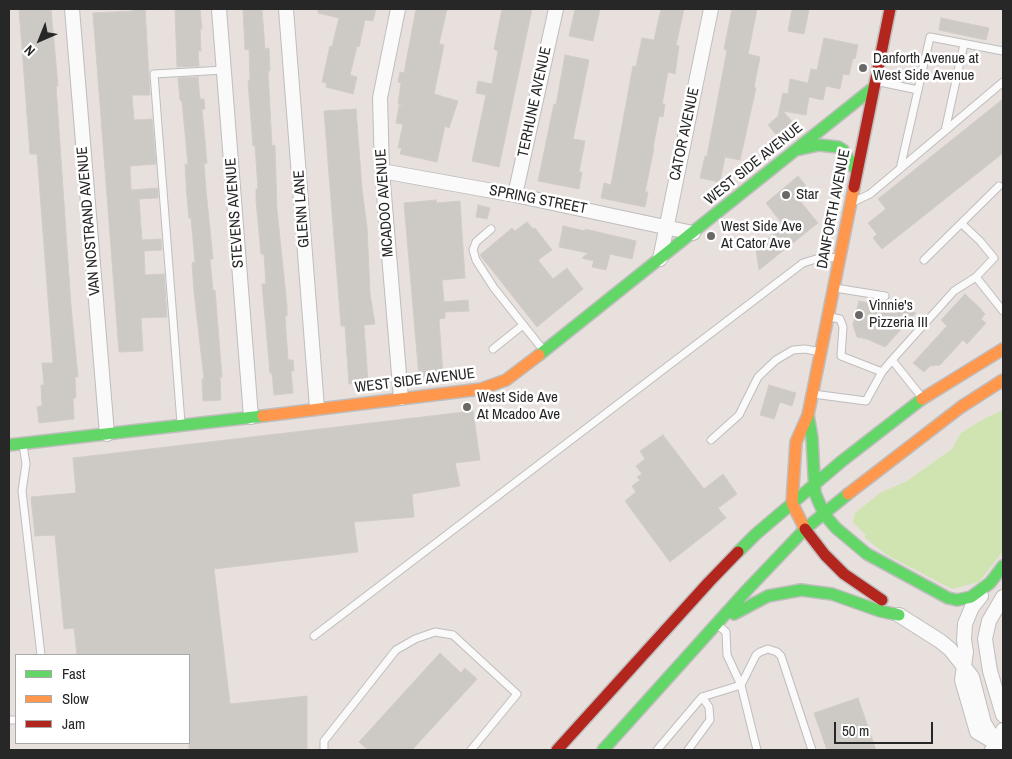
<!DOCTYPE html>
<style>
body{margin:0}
#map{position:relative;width:1012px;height:759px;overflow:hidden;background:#e7e0dc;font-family:"Archivo Narrow",sans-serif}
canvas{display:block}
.frame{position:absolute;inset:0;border:10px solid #272727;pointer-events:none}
.legend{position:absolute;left:15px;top:654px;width:175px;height:90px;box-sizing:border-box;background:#fff;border:1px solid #a9a9a9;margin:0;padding:6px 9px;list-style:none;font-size:15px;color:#272727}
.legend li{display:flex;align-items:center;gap:10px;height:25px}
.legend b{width:25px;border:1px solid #a9a9a9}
.north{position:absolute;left:15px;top:15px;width:50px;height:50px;-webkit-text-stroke:4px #fff;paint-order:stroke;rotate:224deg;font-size:14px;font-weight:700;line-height:20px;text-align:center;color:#272727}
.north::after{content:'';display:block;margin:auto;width:18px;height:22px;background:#272727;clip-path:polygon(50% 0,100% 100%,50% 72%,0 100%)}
.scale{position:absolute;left:834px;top:722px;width:99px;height:22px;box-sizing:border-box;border:2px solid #272727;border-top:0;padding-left:6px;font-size:15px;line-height:18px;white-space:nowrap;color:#272727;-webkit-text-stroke:4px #fff;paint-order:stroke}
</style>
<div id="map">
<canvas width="1012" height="759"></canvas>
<div class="frame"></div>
<ul class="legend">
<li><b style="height:6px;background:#63d668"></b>Fast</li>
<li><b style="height:6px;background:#ff974d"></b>Slow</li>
<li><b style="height:6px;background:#b3261e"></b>Jam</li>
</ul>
<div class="north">N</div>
<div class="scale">50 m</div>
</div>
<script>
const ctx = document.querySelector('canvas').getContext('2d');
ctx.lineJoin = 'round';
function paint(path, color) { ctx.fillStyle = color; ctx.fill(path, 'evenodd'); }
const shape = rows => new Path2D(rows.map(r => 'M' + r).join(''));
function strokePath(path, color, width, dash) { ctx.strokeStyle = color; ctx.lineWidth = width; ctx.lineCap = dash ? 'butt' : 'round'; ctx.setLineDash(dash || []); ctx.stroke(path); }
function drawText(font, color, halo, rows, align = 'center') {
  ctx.font = font + ' "Archivo Narrow",sans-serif'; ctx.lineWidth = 5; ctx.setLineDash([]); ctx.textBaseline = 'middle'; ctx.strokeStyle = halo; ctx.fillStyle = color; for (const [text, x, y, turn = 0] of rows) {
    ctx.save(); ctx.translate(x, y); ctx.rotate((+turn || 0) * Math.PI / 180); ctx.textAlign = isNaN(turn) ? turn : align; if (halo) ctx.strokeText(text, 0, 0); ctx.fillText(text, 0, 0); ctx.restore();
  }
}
paint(shape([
 [1003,410,1003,551,979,582,952,589,887,555,864,537,866,535,853,522,855,513,880,493,907,481,952,449,961,433,982,420]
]), '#cfe4b1');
const building = shape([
 [19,9,51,9,58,86,56,86,71,306,78,377,75,377,76,397,73,399,74,419,39,423,37,407,42,406,41,385,44,385,42,363,53,363,37,154,30,154,19,9],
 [133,9,145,9,150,95,132,95,134,120,152,119,156,164,130,166,131,190,158,188,158,198,139,199,142,240,161,239,162,250,144,251,145,275,164,274,167,317,141,318,143,351,119,352,93,13,133,11,133,9],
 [175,9,200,9,202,29,200,29,201,51,198,51,199,66,177,67,175,9],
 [243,9,262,9,265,49,269,48,270,71,268,71,272,146,275,145,277,210,287,306,287,316,285,316,288,360,293,360,294,371,291,371,293,393,274,395,272,373,270,373,262,284,266,284,264,254,261,254,256,200,256,189,258,189,255,145,253,146,248,81,250,80,249,49,245,50,243,9],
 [318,9,376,9,373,21,365,20,359,47,357,46,350,75,357,77,353,94,326,87,327,83,322,82,330,46,332,47,339,18,318,13,318,9],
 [416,9,447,9,439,44,444,45,434,94,458,101,449,128,445,126,437,162,400,154,402,148,398,148,403,124,396,123,399,106,403,106,398,104,401,83,398,82,400,72,404,73,416,9],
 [502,9,532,9,499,167,472,161,486,95,476,93,478,81,492,84,498,51,494,49,502,9],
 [575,9,600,9,593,41,569,36,575,9],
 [661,9,684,9,676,45,679,46,675,74,668,72,662,104,665,104,663,117,659,116,653,148,654,148,645,192,648,192,645,207,601,198,604,183,611,185,633,66,636,67,642,38,654,40,661,9],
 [732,9,757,9,748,54,760,57,754,87,756,88,740,160,725,157,720,182,700,178,705,156,707,156,727,50,724,49,732,9],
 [792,9,809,9,804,34,788,31,792,9],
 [941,18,989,28,986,40,939,30,941,18],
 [824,38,858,45,855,59,853,58,849,75,843,74,840,89,826,86,823,100,809,97,806,115,783,111,795,125,779,138,768,125,778,116,783,93,788,94,790,79,808,83,811,69,817,70,824,38],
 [565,55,589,60,573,139,585,141,579,172,582,172,579,189,538,181,554,104,556,105,565,55],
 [198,77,200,99,204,99,205,109,202,109,207,163,204,164,206,190,213,259,210,259,213,291,215,290,222,377,220,377,221,400,203,401,202,379,204,379,194,292,192,263,195,262,191,218,189,218,187,198,185,164,188,165,182,101,180,100,178,78,198,77],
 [1003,99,1003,153,882,249,873,238,877,234,868,223,886,209,878,199,1003,99],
 [356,109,362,189,367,227,370,294,375,324,364,325,368,382,349,384,345,326,341,326,324,111,356,109],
 [798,176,807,187,796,196,818,223,759,270,756,249,784,226,766,203,798,176],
 [436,200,437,203,460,201,465,278,442,280,444,302,468,300,469,311,445,312,445,318,439,319,443,375,419,377,404,203,436,200],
 [478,205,490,208,487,219,476,217,478,205],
 [527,222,533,229,535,228,552,250,538,260,553,279,567,268,583,289,537,327,480,255,512,228,515,231,527,222],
 [563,226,585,231,585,229,636,241,632,259,610,254,606,270,592,267,594,261,582,258,588,253,559,247,563,226],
 [965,294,982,310,982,311,985,314,981,319,986,323,967,344,963,340,940,365,930,366,924,372,913,363,947,326,941,320,965,294],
 [859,301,916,313,885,347,867,339,857,337,853,325,859,301],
 [769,385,796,393,792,406,780,402,774,419,760,415,769,385],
 [473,411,480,460,455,463,460,486,412,494,414,517,354,522,358,552,214,569,230,704,307,696,307,750,189,750,189,655,77,655,74,628,64,629,55,535,35,536,31,497,76,493,73,458,473,411],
 [663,435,704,489,723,474,737,494,718,508,726,518,670,562,625,501,636,492,632,486,640,480,637,477,642,474,636,466,645,459,640,451,663,435],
 [440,653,461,673,465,668,477,679,412,750,368,750,359,742,440,653],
 [858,698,876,750,827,750,814,713,858,698]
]);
paint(building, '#cdc9c5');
strokePath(building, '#d2ccc8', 1);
const lane = shape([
 [875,81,918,90,900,169],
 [918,90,930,37,1003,51],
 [945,131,964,44],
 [853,202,870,194,1003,82],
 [962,224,980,241,994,258,976,277],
 [491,229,476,242,473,250,476,260,494,288,544,351],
 [924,260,999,186],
 [835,288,885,296],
 [830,317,840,319,843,327,841,356,882,372],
 [493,349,523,325],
 [892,360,920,395],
 [813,394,866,401,882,372,892,360,954,291,976,277,1003,311],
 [181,423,154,74,224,70],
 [711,440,739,415,758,377,776,360,793,350,805,349,821,352],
 [23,445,26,464,22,491,41,655],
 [719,626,726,632,727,655,741,685,757,750],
 [314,636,803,263,816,259,840,257],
 [9,720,16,720],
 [324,750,324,741,396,650,415,639,435,632,453,635,517,694,471,750],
 [657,750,702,697,741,685,756,655,760,652,768,649,777,652,781,656,812,750],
 [688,750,710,720,709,707,702,697]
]);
const street = shape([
 [72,9,107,434],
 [219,9,251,417],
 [286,9,317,408],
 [398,9,380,98,382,171,401,398],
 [382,171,515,195,693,233],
 [515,195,556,9],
 [660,259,711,9],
 [981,596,972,607,965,624,964,640,966,652,962,680,977,732,1003,747],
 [1003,597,989,621,985,639,990,671,1003,715],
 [899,615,940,641,950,649,972,677,984,723,996,743],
 [992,750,1003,730]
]);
const fast = shape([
 [796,150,819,145,838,147,843,150,857,172],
 [539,355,873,88],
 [808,415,812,438,815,493,824,514],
 [9,445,263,416],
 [824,514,836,528,867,554,948,598,957,600,971,597,990,583,1003,566],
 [738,552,756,534,842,461,922,399],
 [734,614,768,596,801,590,832,594,880,611,899,615],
 [603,750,747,590,805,529,848,494]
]);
const slow = shape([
 [922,399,1003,349],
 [263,416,481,389,506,380,539,355],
 [848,494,961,407,1003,380],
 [805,529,792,503,796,442,808,415,854,187]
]);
const jam = shape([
 [854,187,890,9],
 [805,529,825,555,844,574,882,600],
 [557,750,709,582,738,552]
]);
strokePath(lane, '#bfbdbe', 9);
strokePath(street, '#bfbdbe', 16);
strokePath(fast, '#bfbdbe', 14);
strokePath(slow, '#bfbdbe', 14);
strokePath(jam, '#bfbdbe', 14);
strokePath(lane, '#fbfafa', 7);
strokePath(street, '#fbfafa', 14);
strokePath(fast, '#63d668', 11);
strokePath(slow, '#ff974d', 11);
strokePath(jam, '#b3261e', 11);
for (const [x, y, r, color] of [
 [863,68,5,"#6a6866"],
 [786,195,5,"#6a6866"],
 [711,236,5,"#6a6866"],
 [859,315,5,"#6a6866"],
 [467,407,5,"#6a6866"]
]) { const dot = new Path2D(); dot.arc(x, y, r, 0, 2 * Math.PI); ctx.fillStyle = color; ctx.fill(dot); strokePath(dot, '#fff', 2); }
drawText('15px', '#272727', '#fff', [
 ["Danforth Avenue at",873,59],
 ["West Side Avenue",873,76],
 ["Star",796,195],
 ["West Side Ave",721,227],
 ["At Cator Ave",721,244],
 ["Vinnie's",869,306],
 ["Pizzeria III",869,323],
 ["West Side Ave",477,398],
 ["At Mcadoo Ave",477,415]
], 'left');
drawText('15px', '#272727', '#fff', [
 ["TERHUNE AVENUE",535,102,-78],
 ["CATOR AVENUE",685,134,-78],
 ["WEST SIDE AVENUE",754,164,-39],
 ["SPRING STREET",538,200,11],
 ["MCADOO AVENUE",385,203,-94],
 ["GLENN LANE",302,209,-94],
 ["DANFORTH AVENUE",834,209,-79],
 ["STEVENS AVENUE",235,213,-94],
 ["VAN NOSTRAND AVENUE",89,221,-95],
 ["WEST SIDE AVENUE",415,381,-7]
]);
</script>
